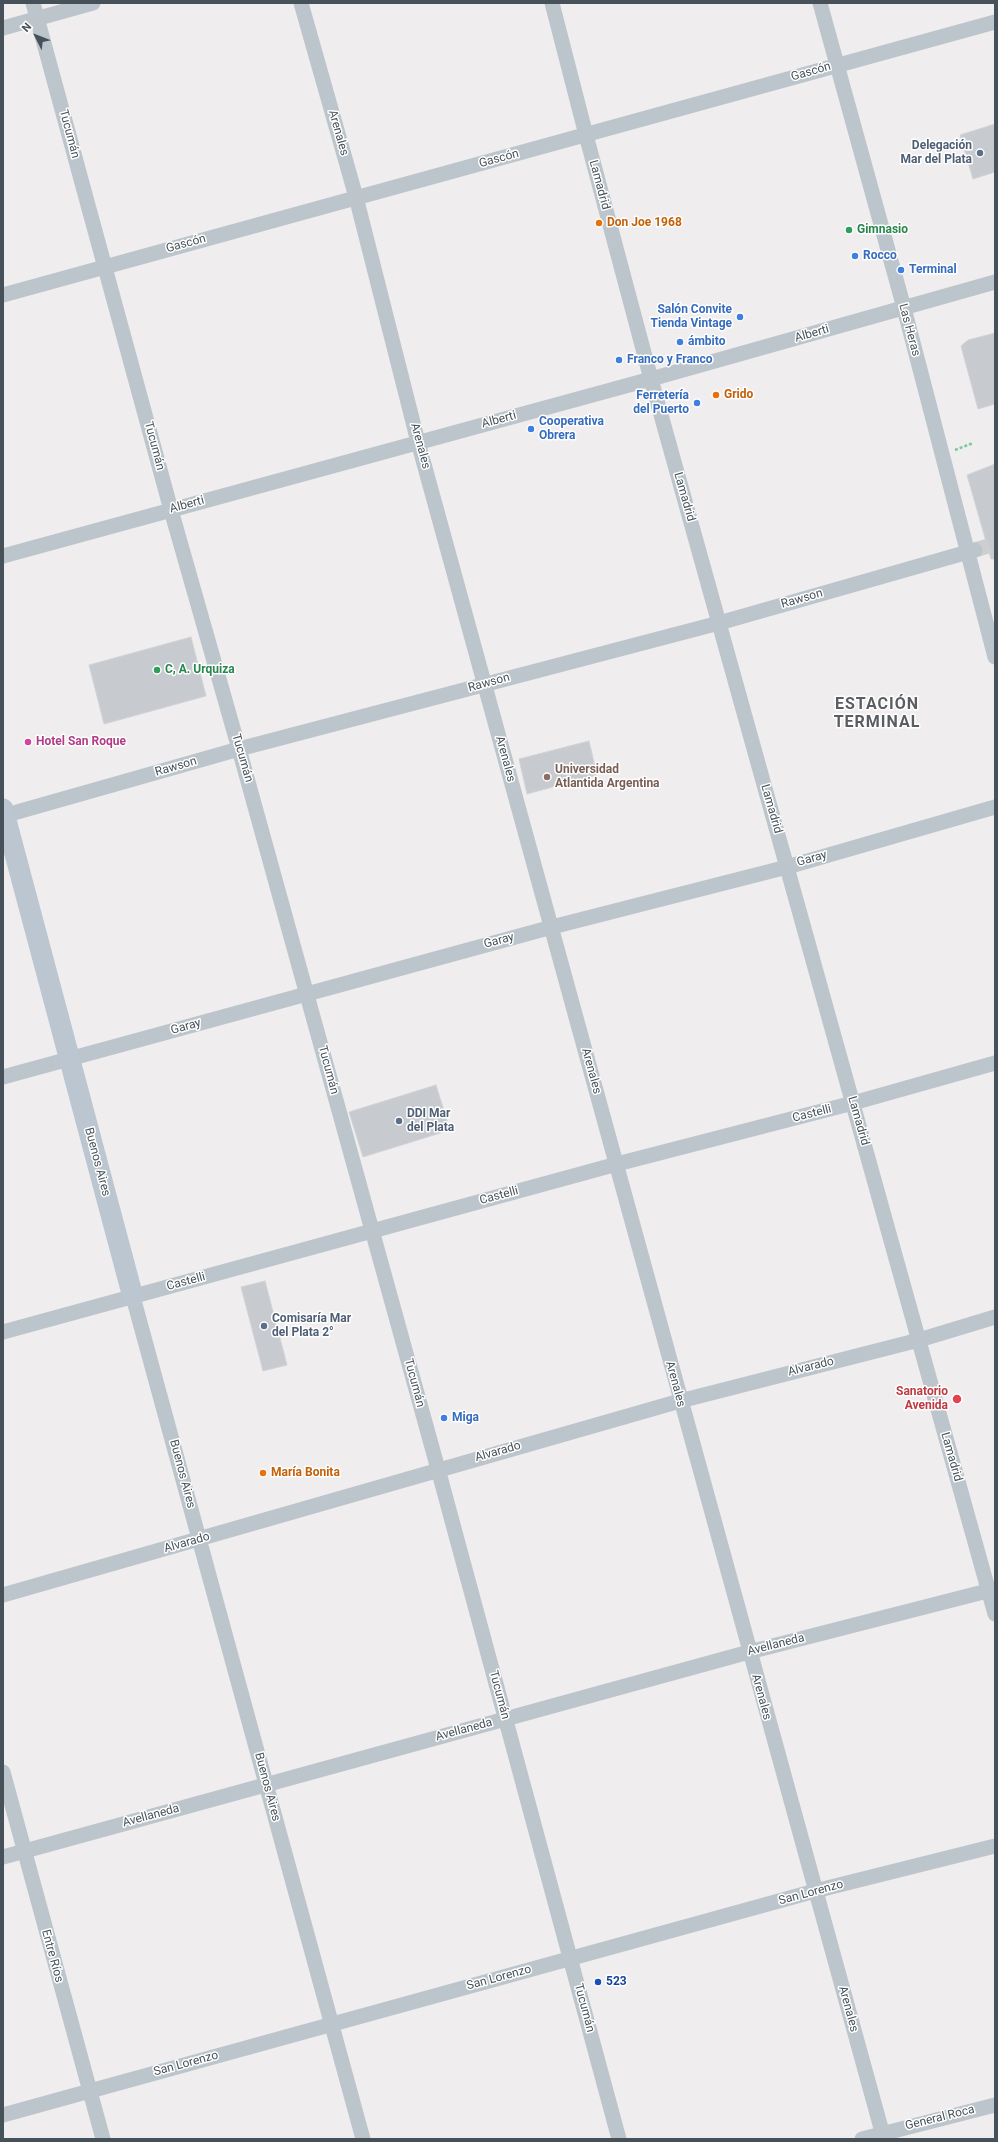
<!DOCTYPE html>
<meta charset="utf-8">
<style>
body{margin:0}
#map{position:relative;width:998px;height:2142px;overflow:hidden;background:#efeded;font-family:Roboto,sans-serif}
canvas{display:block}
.frame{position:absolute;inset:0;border:4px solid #465159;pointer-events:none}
.north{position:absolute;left:16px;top:16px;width:40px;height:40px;-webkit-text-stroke:3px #fff;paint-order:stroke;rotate:312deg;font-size:11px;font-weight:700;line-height:16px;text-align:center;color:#465159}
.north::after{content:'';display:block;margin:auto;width:14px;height:18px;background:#465159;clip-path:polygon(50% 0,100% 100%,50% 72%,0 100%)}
</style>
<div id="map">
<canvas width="998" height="2142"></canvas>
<div class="frame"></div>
<div class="north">N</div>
</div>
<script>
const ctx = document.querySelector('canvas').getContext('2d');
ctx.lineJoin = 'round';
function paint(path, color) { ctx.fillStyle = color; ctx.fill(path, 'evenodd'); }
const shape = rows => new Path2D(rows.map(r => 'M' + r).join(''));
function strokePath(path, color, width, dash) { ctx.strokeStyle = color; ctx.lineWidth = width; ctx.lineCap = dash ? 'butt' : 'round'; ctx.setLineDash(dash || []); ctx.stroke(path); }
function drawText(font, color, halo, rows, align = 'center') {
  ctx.font = font + ' Roboto,sans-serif'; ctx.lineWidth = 3; ctx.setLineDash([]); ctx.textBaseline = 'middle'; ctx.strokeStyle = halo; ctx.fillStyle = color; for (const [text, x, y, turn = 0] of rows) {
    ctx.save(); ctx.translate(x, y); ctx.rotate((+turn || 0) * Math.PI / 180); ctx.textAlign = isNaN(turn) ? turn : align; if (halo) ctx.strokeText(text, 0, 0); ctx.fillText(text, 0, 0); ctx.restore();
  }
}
const building = shape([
 [995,124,995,172,973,179,960,135,995,124],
 [995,333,995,404,978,409,961,346,968,340,995,333],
 [995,464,995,559,991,559,967,475,995,464],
 [191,637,206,696,104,724,89,665,191,637],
 [589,741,597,775,527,794,519,759,589,741],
 [436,1085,450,1130,363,1157,349,1112,436,1085],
 [265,1281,287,1365,263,1371,241,1287,265,1281]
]);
paint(building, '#c7cacf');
strokePath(building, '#d1d3d8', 1);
strokePath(shape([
 [975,550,995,544]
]), '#cdcecf', 15, [15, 8]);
strokePath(shape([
 [955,450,973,443]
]), '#76c89d', 2.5, [3, 2]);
strokePath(shape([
 [33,3,171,510,239,749,438,1469,619,2139],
 [301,3,356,197,418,442,884,2139],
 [552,3,586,135,651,379,995,1614],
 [820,3,904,308,995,657],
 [3,28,93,3],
 [3,295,995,22],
 [3,556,651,379,995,282],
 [3,816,239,749,719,623,975,550],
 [3,1077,552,927,787,867,995,807],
 [133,1297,363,2139],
 [3,1332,617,1164,853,1103,995,1063],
 [3,1595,680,1401,919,1340,995,1317],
 [3,1772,103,2139],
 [3,1857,749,1652,995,1589],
 [3,2115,815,1891,995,1846],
 [862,2139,995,2105]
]), '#bbc5cb', 15);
strokePath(shape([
 [3,809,133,1297]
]), '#bbc6d0', 21);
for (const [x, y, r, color] of [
 [980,153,4,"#5c6f8a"],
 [599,223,4,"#e8710a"],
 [849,230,4,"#2e9e5b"],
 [855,256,4,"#3f7fe0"],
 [901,270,4,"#3f7fe0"],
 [740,317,4,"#3f7fe0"],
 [680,342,4,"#3f7fe0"],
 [619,360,4,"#3f7fe0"],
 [716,395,4,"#e8710a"],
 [697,403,4,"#3f7fe0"],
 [531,429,4,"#3f7fe0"],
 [157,670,4,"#2e9e5b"],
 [28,742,4,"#d1479c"],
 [547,777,4,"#8d6e63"],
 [399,1121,4,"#5c6f8a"],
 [264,1326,4,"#5c6f8a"],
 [957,1399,5,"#e0444e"],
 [444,1418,4,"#3f7fe0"],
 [263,1473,4,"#e8710a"],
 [598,1982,4,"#1a4fb4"]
]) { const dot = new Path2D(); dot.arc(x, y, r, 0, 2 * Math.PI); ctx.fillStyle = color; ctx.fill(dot); strokePath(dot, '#fff', 1.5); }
drawText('12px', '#465159', '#fff', [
 ["Gascón",811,72,-16],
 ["Arenales",338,133,74],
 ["Tucumán",69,134,75],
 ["Gascón",499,159,-15],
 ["Lamadrid",599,185,75],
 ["Gascón",186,244,-15],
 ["Las Heras",909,330,75],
 ["Alberti",812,334,-16],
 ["Alberti",499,420,-15],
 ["Tucumán",154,446,75],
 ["Arenales",420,446,75],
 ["Lamadrid",684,497,74],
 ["Alberti",187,505,-15],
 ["Rawson",802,599,-16],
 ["Rawson",489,683,-15],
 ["Tucumán",242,758,74],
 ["Arenales",505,759,75],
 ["Rawson",176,767,-16],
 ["Lamadrid",771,809,74],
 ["Garay",812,859,-16],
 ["Garay",499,941,-15],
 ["Garay",186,1027,-16],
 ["Tucumán",328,1070,75],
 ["Arenales",591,1071,75],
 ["Castelli",812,1114,-14],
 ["Lamadrid",858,1121,74],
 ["Buenos Aires",97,1162,75],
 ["Castelli",499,1196,-15],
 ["Castelli",186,1282,-15],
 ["Alvarado",811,1367,-14],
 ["Tucumán",414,1383,75],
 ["Arenales",675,1384,75],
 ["Alvarado",498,1452,-16],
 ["Lamadrid",951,1457,74],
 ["Buenos Aires",182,1474,75],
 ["Alvarado",187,1543,-16],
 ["Avellaneda",776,1645,-14],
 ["Tucumán",499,1695,75],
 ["Arenales",761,1697,75],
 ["Avellaneda",464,1730,-15],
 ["Buenos Aires",267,1787,75],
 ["Avellaneda",151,1816,-15],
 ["San Lorenzo",811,1893,-15],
 ["Entre Ríos",52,1956,75],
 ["San Lorenzo",499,1978,-15],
 ["Tucumán",584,2008,75],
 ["Arenales",848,2009,75],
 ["San Lorenzo",186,2064,-15],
 ["General Roca",940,2118,-14]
]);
drawText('bold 12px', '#4e5e75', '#fff', [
 ["Delegación",972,146,"right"],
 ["Mar del Plata",972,160,"right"],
 ["DDI Mar",407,1114],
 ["del Plata",407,1128],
 ["Comisaría Mar",272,1319],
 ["del Plata 2°",272,1333]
], 'left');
drawText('bold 12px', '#c56008', '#fff', [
 ["Don Joe 1968",607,223],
 ["Grido",724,395],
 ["María Bonita",271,1473]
], 'left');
drawText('bold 12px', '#27864d', '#fff', [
 ["Gimnasio",857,230],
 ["C, A. Urquiza",165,670]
], 'left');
drawText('bold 12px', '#366cbe', '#fff', [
 ["Rocco",863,256],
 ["Terminal",909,270],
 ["Salón Convite",732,310,"right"],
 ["Tienda Vintage",732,324,"right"],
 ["ámbito",688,342],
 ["Franco y Franco",627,360],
 ["Ferretería",689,396,"right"],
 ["del Puerto",689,410,"right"],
 ["Cooperativa",539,422],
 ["Obrera",539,436],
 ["Miga",452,1418]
], 'left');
drawText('bold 12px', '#b23c85', '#fff', [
 ["Hotel San Roque",36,742]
], 'left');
drawText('bold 12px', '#785e54', '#fff', [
 ["Universidad",555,770],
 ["Atlantida Argentina",555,784]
], 'left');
drawText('bold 12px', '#be3a42', '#fff', [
 ["Sanatorio",948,1392],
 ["Avenida",948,1406]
], 'right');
drawText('bold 12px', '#164399', '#fff', [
 ["523",606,1982]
], 'left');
ctx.letterSpacing = '1px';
drawText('bold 16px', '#5a5d61', '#fff', [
 ["ESTACIÓN",877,705],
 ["TERMINAL",877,723]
]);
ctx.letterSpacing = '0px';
</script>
